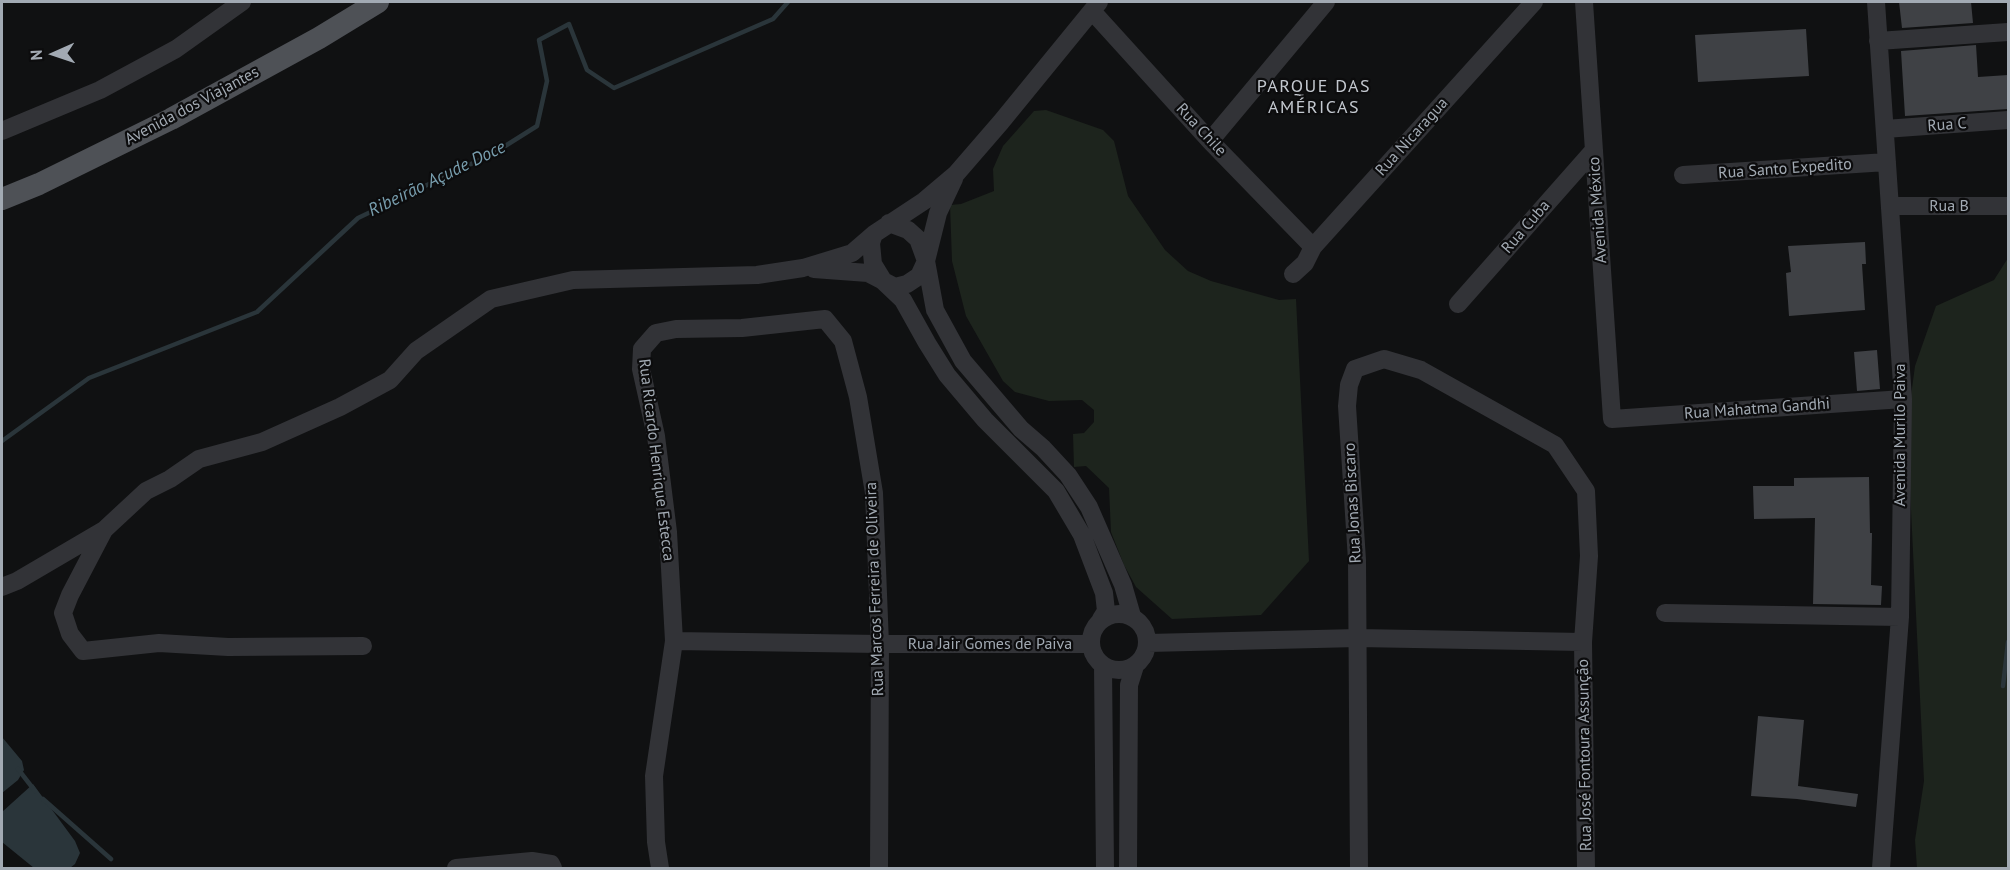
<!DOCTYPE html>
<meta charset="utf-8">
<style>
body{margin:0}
#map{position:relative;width:2010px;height:870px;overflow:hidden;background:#101112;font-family:"PT Sans",sans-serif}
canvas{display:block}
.frame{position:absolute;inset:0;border:3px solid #a2aab3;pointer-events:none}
.north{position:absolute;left:24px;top:24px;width:60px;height:60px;-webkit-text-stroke:4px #0c0c0d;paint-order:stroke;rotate:267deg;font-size:16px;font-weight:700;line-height:24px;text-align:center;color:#a2aab3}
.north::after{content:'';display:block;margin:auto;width:21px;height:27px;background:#a2aab3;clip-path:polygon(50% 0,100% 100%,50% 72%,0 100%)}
</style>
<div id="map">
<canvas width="2010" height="870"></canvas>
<div class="frame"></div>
<div class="north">N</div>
</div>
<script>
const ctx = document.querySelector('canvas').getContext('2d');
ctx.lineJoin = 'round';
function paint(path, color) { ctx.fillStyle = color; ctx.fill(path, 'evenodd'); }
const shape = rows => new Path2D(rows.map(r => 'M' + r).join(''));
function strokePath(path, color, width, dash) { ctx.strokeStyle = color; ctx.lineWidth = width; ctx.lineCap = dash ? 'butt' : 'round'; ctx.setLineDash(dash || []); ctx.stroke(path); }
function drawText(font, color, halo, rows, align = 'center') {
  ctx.font = font + ' "PT Sans",sans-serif'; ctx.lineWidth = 4.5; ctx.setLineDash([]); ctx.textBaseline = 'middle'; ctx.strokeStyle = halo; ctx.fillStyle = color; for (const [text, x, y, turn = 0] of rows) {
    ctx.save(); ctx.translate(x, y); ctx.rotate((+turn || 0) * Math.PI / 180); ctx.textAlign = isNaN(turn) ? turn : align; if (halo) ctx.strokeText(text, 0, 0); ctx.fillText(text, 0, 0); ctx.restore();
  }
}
paint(shape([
 [1046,110,1103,130,1114,141,1128,196,1165,250,1188,271,1211,281,1279,300,1296,299,1309,561,1261,615,1172,619,1136,587,1124,565,1111,532,1109,488,1086,466,1074,467,1073,434,1084,433,1094,422,1094,410,1082,400,1049,401,1015,392,1003,381,966,316,952,261,950,205,961,204,994,191,993,169,1003,146,1034,111],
 [2008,258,2008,868,1917,868,1915,840,1924,781,1907,426,1915,366,1936,306,1994,280]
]), '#1d241d');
paint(shape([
 [2,737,22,761,24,770,18,780,2,793],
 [33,784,75,841,80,853,75,864,70,868,34,868,2,842,2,812]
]), '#2a353a');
strokePath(shape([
 [2,441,89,378,257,312,358,218,494,153,537,126,547,81,539,40,569,24,587,70,614,88,773,19,788,2],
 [2003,686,2008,642],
 [18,769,35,791],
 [43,799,111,859]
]), '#2a353a', 4.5);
paint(shape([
 [1899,2,1971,2,1973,23,1902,28],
 [1806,29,1809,76,1698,82,1695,35],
 [1976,45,1978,77,2008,75,2008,109,1905,116,1901,51],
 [1865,242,1866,264,1862,264,1865,310,1789,316,1786,273,1791,272,1788,246],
 [1877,350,1880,389,1857,391,1854,352],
 [1869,477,1870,533,1872,533,1871,585,1882,586,1881,605,1813,604,1815,518,1754,519,1753,486,1794,486,1794,478],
 [1758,716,1804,720,1798,786,1858,794,1856,807,1797,799,1751,796]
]), '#3f4145');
strokePath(shape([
 [1584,2,1612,419,1903,399],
 [1876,2,1903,399,1900,617,1881,868],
 [1092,11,1210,141,1313,247],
 [1878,41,2008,32],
 [1885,129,2008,120],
 [2,131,100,90,176,49,242,2],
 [1210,141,1326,2],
 [1683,175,1887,162],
 [1890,206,2008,206],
 [889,223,908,230,918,239,926,261,935,310,963,361,1021,429,1043,448,1068,475,1089,507,1123,585,1132,616],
 [874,234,871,243,873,264,884,282,903,300,927,343,947,375,985,420,1056,491,1082,535,1104,593,1106,611,1101,619],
 [814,269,868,273,895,287,907,284,919,276,926,261,938,213,954,179],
 [1293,274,1305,263,1313,247,1534,2],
 [1458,304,1594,150],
 [104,530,70,595,63,613,70,634,83,651,159,643,228,647,363,646],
 [2,587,17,581,104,530,146,491,170,479,199,459,262,442,340,407,390,380,416,351,491,299,573,280,757,275,803,268,852,253,874,234,924,201,956,174,1001,122,1099,2],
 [1665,613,1900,617],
 '1091 642a28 28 0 1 1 56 0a28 28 0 1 1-56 0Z',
 [674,641,880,644,1090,644],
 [1148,643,1358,638,1583,642],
 [1103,666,1105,868],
 [456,868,532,861,551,864,553,868],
 [660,868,656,842,654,776,674,641,668,532,656,436,641,369,642,349,656,333,676,329,742,328,825,319,843,341,858,397,874,493,880,644,879,868],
 [1128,868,1129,685,1135,666],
 [1359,868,1357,560,1347,406,1349,385,1355,369,1384,359,1421,370,1555,445,1586,491,1589,556,1583,642,1586,868]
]), '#323337', 18);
strokePath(shape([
 [2,199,39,184,171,119,319,38,378,2]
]), '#4e5156', 22);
drawText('16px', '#a2aab3', '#0c0c0d', [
 ["Avenida dos Viajantes",192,106,-28],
 ["Rua C",1947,125,-4],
 ["Rua Chile",1201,130,47],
 ["Rua Nicaragua",1412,137,-48],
 ["Rua Santo Expedito",1785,169,-4],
 ["Rua B",1949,206],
 ["Avenida México",1598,210,-94],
 ["Rua Cuba",1526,227,-49],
 ["Rua Mahatma Gandhi",1757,409,-4],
 ["Avenida Murilo Paiva",1900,435,-90],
 ["Rua Ricardo Henrique Estecca",656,460,83],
 ["Rua Jonas Biscaro",1353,503,-93],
 ["Rua Marcos Ferreira de Oliveira",875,589,-92],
 ["Rua Jair Gomes de Paiva",990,644],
 ["Rua José Fontoura Assunção",1585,755,-91]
]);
ctx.letterSpacing = '1.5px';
drawText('18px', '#c3c8cf', '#0c0c0d', [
 ["PARQUE DAS",1314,87],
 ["AMÉRICAS",1314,108]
]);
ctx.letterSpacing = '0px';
drawText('italic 18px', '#789eae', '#0c0c0d', [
 ["Ribeirão Açude Doce",437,179,-26]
]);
</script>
